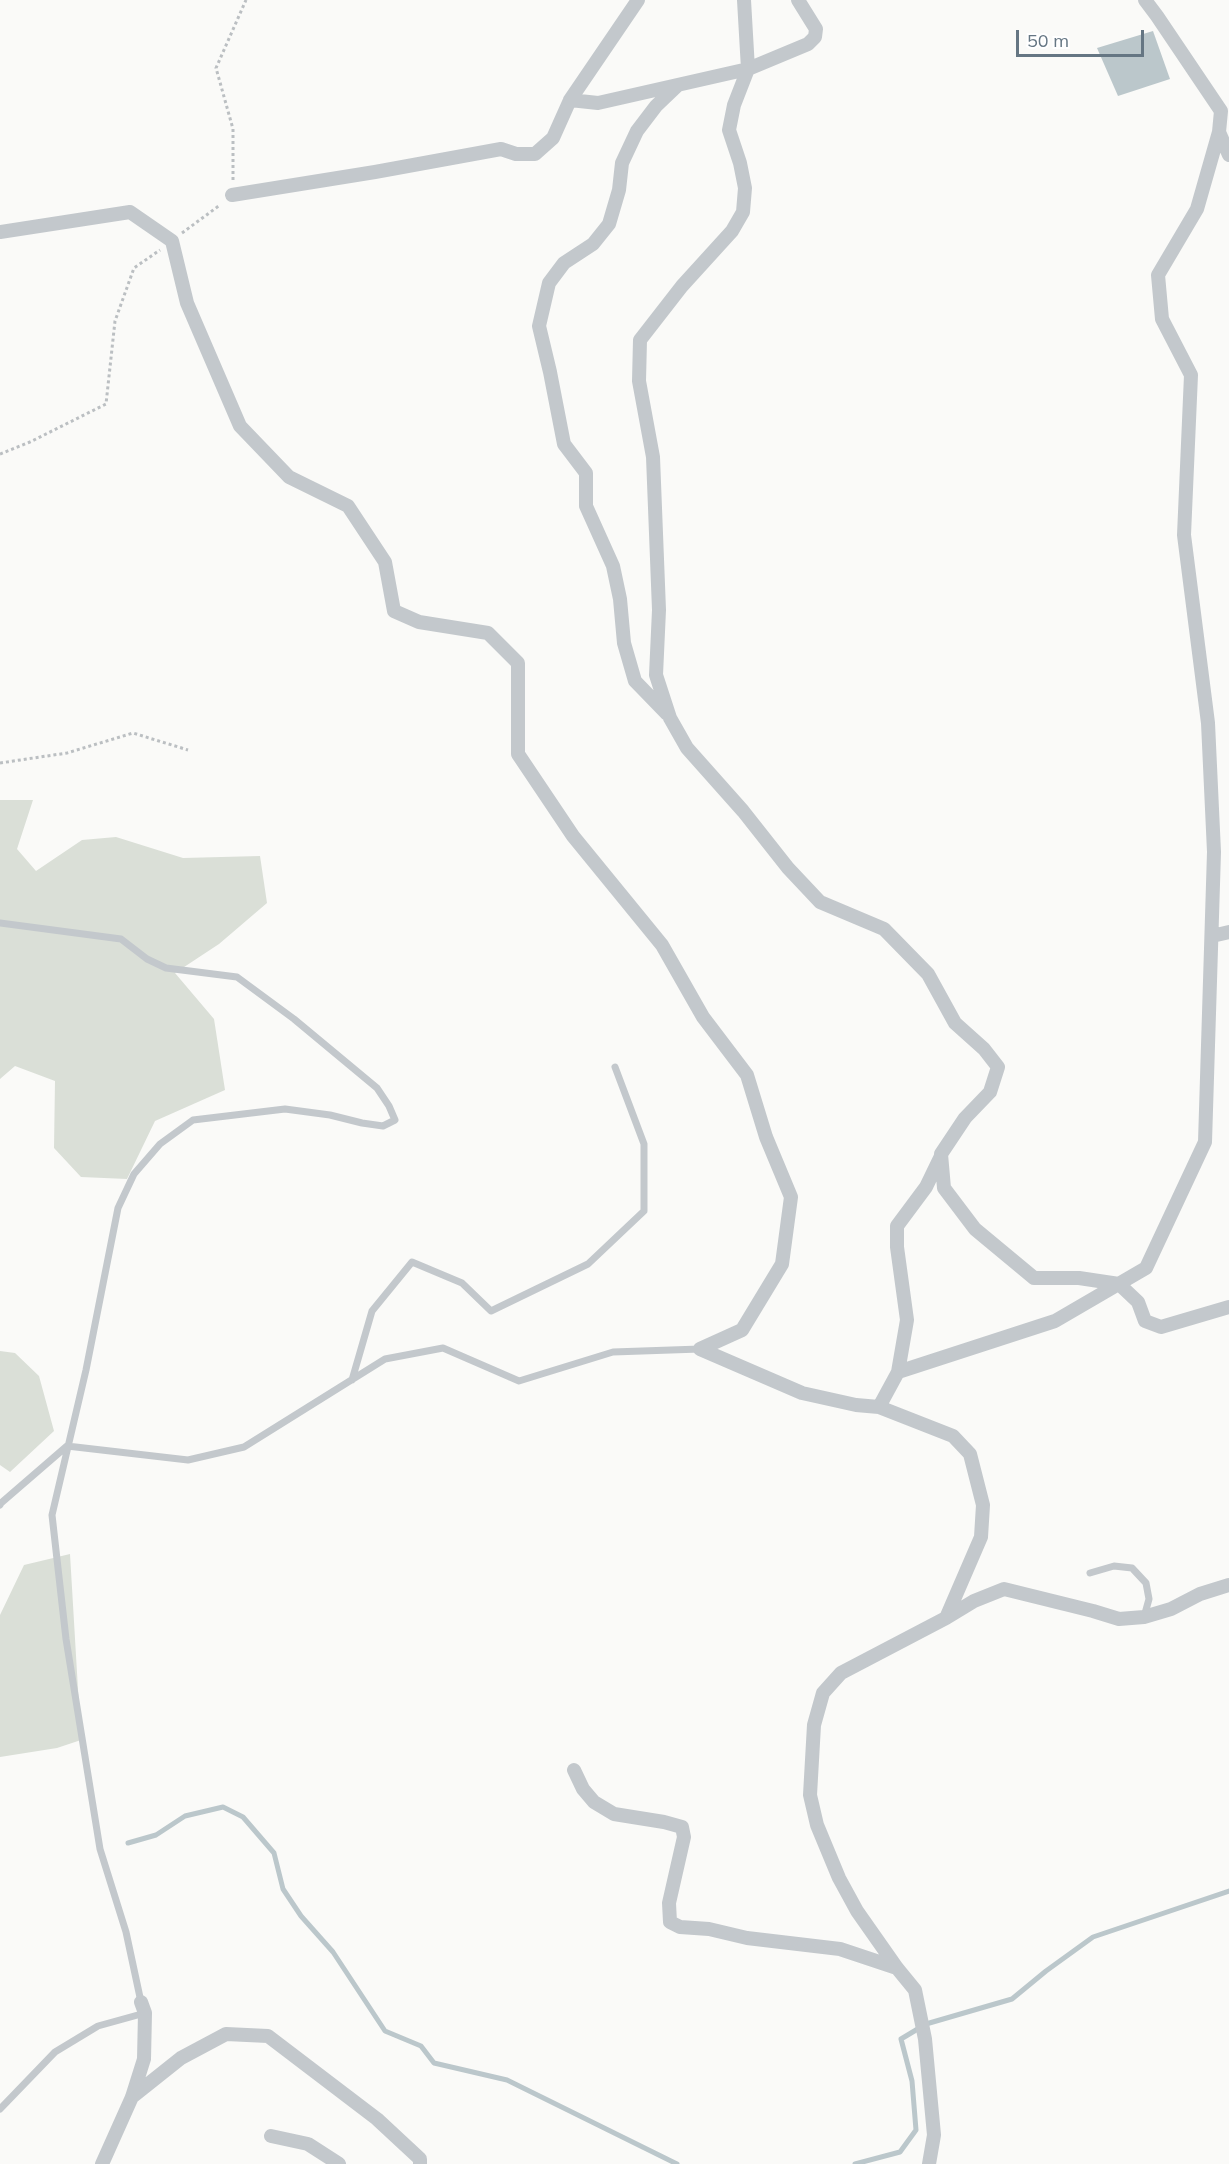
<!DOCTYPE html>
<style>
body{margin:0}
#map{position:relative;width:1229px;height:2164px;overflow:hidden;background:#fafaf8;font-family:Mulish,sans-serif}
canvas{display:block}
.scale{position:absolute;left:1016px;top:30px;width:128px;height:27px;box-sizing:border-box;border:3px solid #657683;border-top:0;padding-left:8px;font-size:18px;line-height:21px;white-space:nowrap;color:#657683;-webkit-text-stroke:4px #fff;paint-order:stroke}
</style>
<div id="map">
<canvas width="1229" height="2164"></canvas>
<div class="scale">50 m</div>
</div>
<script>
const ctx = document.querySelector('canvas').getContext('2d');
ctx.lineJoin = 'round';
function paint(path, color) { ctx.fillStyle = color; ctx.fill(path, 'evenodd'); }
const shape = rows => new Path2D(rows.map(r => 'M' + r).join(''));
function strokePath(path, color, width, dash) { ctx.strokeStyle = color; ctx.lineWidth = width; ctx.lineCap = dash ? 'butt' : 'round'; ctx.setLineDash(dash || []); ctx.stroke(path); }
paint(shape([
 [0,800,33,800,17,849,36,871,82,840,116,837,183,858,260,856,267,903,219,944,175,973,214,1019,225,1090,155,1121,127,1179,81,1177,54,1148,55,1081,15,1066,0,1079],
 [0,1351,15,1353,39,1376,54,1431,10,1472,0,1465],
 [70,1554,81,1740,57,1748,0,1757,0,1615,24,1565]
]), '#dadfd7');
paint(shape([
 [1153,31,1170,79,1118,96,1097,48]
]), '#bbc7cb');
strokePath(shape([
 [128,1843,156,1835,185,1816,223,1807,243,1817,274,1853,283,1889,301,1916,333,1952,385,2031,421,2046,434,2063,507,2080,677,2164],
 [855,2164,900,2152,916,2130,912,2081,901,2039,926,2024,1012,1999,1046,1971,1093,1937,1229,1891]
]), '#bbc7cb', 5);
strokePath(shape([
 [233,180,233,129,216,68,246,0],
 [182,233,220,205],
 [0,454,30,442,106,404,115,321,134,268,160,250],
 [0,763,67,753,133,733,188,750]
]), '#bbbfc2', 3, [3, 3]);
strokePath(shape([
 [0,923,121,939,147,959,166,968,237,977,294,1019,377,1088,389,1106,395,1120,383,1126,362,1123,330,1115,285,1109,193,1120,160,1144,134,1174,118,1208,86,1370,52,1515,66,1639,100,1849,126,1932,141,2002],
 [352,1380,372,1311,412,1262,462,1283,491,1311,588,1264,644,1211,644,1144,615,1067],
 [0,1505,1,1503,67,1446,188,1460,244,1447,385,1359,443,1348,519,1381,613,1352,700,1349],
 [1090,1573,1114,1566,1132,1568,1146,1583,1149,1599,1144,1617],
 [0,2109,55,2052,98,2026,145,2013]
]), '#c3c8cc', 7);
strokePath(shape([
 [744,0,748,69,734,105,729,130,740,163,745,188,743,212,732,231,682,286,640,340,639,381,653,457,659,610,656,675,670,718,687,748,743,811,788,868,820,902,884,929,928,974,955,1023,984,1049,998,1067,990,1092,965,1118,941,1154,944,1188,975,1229,1034,1278,1079,1278,1119,1284,1138,1302,1145,1321,1161,1327,1229,1307],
 [570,100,598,103,748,69,808,44,815,37,816,29,798,0],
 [1219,132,1229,155],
 [232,195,375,172,501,149,516,154,535,154,553,138,570,100,638,0],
 [0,232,130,212,172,241,187,303,240,426,289,477,348,506,385,562,394,611,419,622,488,633,518,663,518,754,573,836,662,945,703,1017,747,1075,766,1137,791,1197,782,1264,742,1330,700,1349],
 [667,714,635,681,624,643,620,599,613,566,586,506,586,473,564,444,550,372,539,326,549,283,564,263,593,244,609,224,619,190,622,163,637,131,656,106,678,85],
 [1212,936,1229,932],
 [700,1349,802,1393,856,1405,879,1407,898,1372,907,1320,897,1247,897,1226,926,1187,941,1156],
 [898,1372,1055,1321,1146,1268,1205,1142,1214,852,1208,723,1184,535,1191,375,1162,319,1158,275,1197,209,1219,132,1221,111,1157,16,1145,0],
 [879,1407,953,1436,970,1454,983,1505,981,1537,946,1618],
 [574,1770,583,1789,594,1802,614,1814,664,1822,682,1827,684,1837,669,1903,670,1922,680,1927,709,1929,747,1938,840,1949,897,1968],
 [132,2097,181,2058,226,2034,268,2036,377,2119,420,2159,420,2164],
 [271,2136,308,2144,339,2164],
 [102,2164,132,2097,144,2059,145,2013,141,2002],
 [929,2164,934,2135,925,2039,915,1990,897,1968,857,1911,839,1878,817,1825,810,1795,814,1725,823,1693,841,1673,946,1618,974,1601,1004,1589,1093,1611,1119,1619,1144,1617,1171,1609,1200,1594,1229,1585]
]), '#c3c8cc', 14);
</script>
